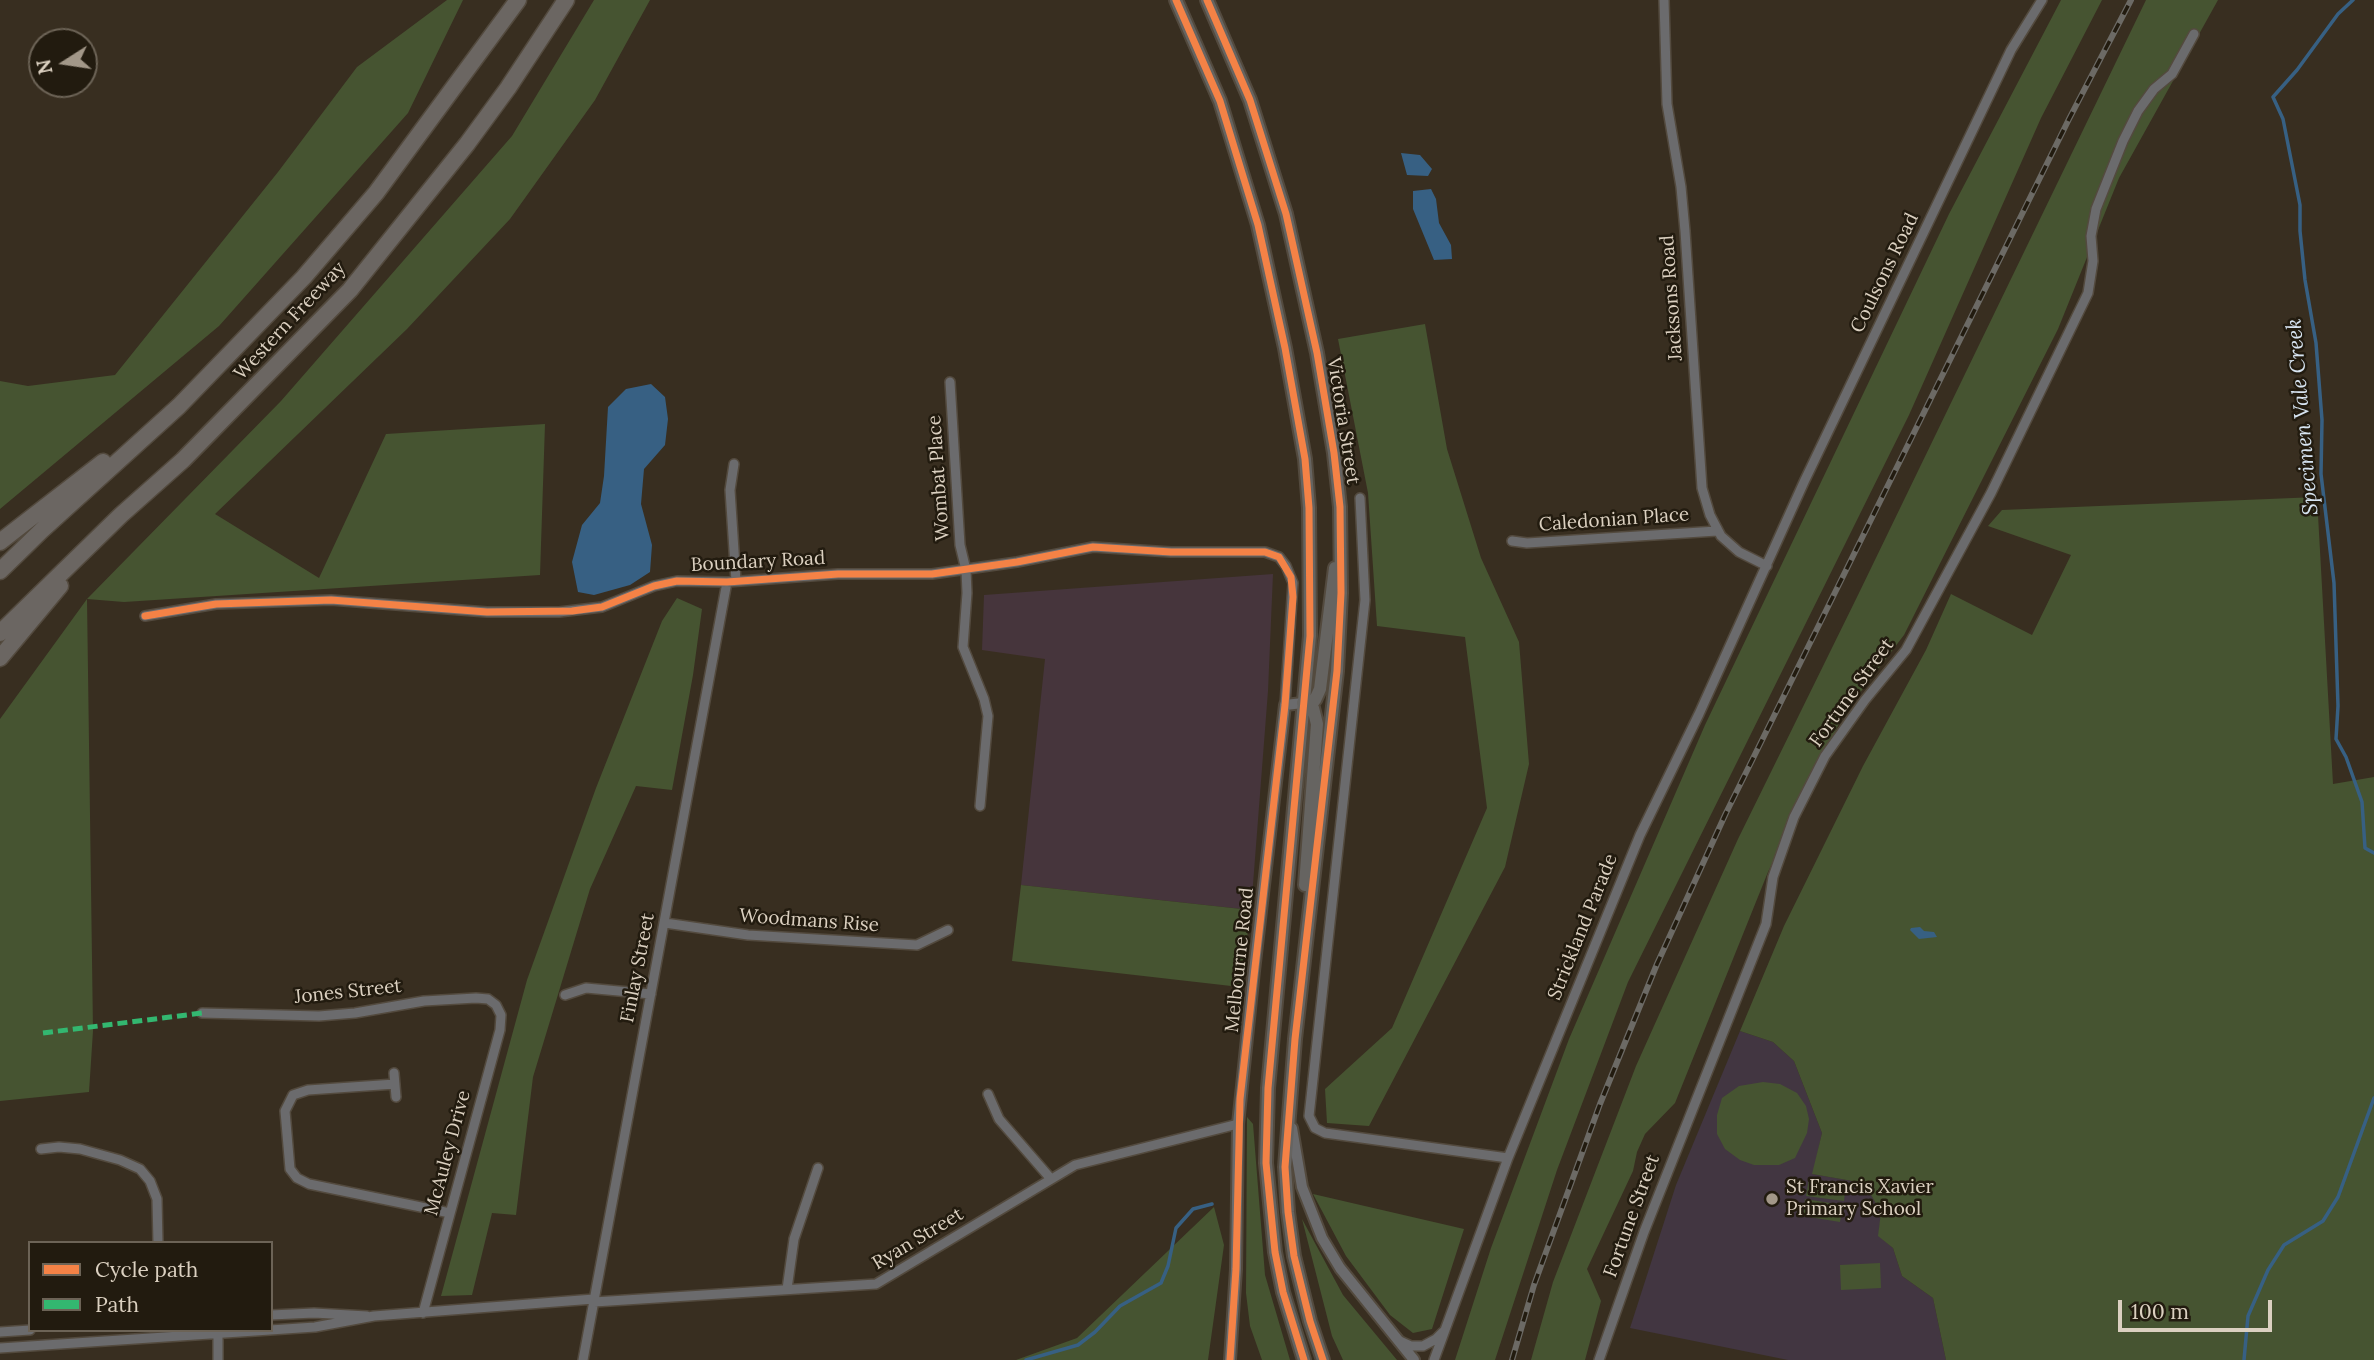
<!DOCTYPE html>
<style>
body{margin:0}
#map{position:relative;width:2374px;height:1360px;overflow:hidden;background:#382e20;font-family:Lora,serif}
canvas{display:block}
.legend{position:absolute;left:28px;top:1241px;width:245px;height:91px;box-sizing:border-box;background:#221b0f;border:2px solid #6c6356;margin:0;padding:9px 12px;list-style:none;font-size:21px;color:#dbd0c0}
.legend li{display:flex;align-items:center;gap:14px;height:35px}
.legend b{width:35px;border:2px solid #6c6356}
.north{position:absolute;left:28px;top:28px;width:70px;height:70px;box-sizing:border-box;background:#221b0f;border:2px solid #6c6356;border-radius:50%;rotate:258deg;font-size:19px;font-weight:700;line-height:28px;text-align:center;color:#dbd0c0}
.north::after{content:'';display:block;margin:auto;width:24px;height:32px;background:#a29788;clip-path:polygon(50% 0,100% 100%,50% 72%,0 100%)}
.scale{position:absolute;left:2118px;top:1300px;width:154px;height:32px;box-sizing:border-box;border:4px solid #dbd0c0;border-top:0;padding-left:9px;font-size:21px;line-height:24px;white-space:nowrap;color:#dbd0c0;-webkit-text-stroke:5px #221b0f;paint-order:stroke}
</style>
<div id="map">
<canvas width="2374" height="1360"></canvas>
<ul class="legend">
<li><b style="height:9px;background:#f48246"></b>Cycle path</li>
<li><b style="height:9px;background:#33b770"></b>Path</li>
</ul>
<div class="north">N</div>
<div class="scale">100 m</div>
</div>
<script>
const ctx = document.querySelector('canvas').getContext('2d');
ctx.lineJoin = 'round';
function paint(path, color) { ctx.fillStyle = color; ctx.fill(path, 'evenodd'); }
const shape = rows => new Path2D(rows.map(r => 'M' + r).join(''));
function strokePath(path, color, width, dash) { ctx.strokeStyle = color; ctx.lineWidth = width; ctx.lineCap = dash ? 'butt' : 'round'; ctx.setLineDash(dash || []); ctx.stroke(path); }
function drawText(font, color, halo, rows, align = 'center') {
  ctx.font = font + ' Lora,serif'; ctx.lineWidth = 5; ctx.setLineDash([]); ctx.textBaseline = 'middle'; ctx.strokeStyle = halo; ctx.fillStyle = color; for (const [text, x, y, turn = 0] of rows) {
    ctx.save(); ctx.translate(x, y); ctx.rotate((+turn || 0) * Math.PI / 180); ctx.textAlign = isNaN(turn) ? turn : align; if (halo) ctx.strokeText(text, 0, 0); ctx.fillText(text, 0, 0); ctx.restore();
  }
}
paint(shape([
 [1273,574,1268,691,1251,910,1021,885,1045,659,982,650,984,595]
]), '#46353c');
paint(shape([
 [1740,1031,1773,1042,1794,1061,1822,1133,1813,1174,1864,1183,1881,1212,1879,1236,1893,1248,1902,1276,1933,1298,1946,1360,1788,1360,1630,1328,1676,1185]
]), '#423641');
paint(shape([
 [447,0,463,0,408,113,219,326,0,509,0,381,28,386,115,375,278,172,357,67],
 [594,0,650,0,595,100,510,219,407,329,215,514,319,578,386,434,545,424,540,575,124,602,87,599,93,1031,89,1092,0,1101,0,719,87,599,281,401,512,136],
 [2061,0,2102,0,2041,118,1909,415,1628,982,1557,1170,1495,1360,1455,1360,1491,1248,1569,1039,1705,725,1949,214],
 [2146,0,2218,0,2119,178,2058,329,1904,635,1843,715,1768,872,1675,1103,1645,1134,1637,1152,1633,1171,1587,1269,1601,1301,1585,1360,1531,1360,1553,1282,1636,1066,1738,839,1858,595],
 [1425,324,1447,449,1481,558,1519,642,1529,764,1505,867,1369,1126,1327,1123,1325,1089,1392,1028,1487,808,1465,637,1377,626,1368,493,1338,339],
 [2317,497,2333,784,2374,777,2374,1360,1946,1360,1933,1298,1902,1276,1893,1248,1878,1236,1881,1212,1864,1183,1812,1174,1822,1133,1794,1061,1773,1042,1740,1031,1784,926,1863,766,1926,650,1951,594,2032,635,2071,555,1988,526,2002,510],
 [677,598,702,609,693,675,672,790,636,786,590,889,533,1077,516,1215,492,1213,472,1295,441,1296,527,980,596,788,662,621],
 [1021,885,1251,910,1240,987,1012,961],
 [1763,1082,1780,1084,1797,1093,1806,1106,1809,1119,1807,1133,1795,1158,1779,1165,1754,1165,1740,1160,1725,1149,1717,1134,1717,1115,1722,1098,1739,1086],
 [1247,1117,1253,1124,1265,1275,1290,1360,1262,1360,1250,1326,1246,1293],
 [1809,1179,1846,1184,1844,1201,1806,1196],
 [1313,1194,1464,1229,1432,1329,1413,1333,1390,1315,1346,1256],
 [1805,1199,1843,1205,1840,1222,1803,1216],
 [1214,1207,1224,1245,1208,1360,1016,1360,1077,1338],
 [1302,1219,1343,1295,1397,1360,1343,1360,1332,1336],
 [1880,1263,1881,1288,1841,1290,1840,1265]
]), '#465431');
paint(shape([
 [1401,153,1420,155,1432,169,1428,176,1407,175],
 [1431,189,1436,199,1439,223,1451,245,1452,259,1434,260,1413,209,1413,191],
 [651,384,665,397,668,419,665,445,644,469,641,504,652,545,650,572,630,585,594,595,578,592,572,562,582,525,600,503,604,476,608,407,626,389],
 [1920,927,1924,931,1934,932,1937,937,1919,939,1910,930,1911,928]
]), '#376083');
strokePath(shape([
 [2353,0,2338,14,2297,70,2273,97,2283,119,2300,205,2300,231,2305,280,2316,343,2322,420,2321,474,2334,583,2338,706,2336,739,2346,757,2362,802,2365,848,2374,853],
 [1026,1360,1078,1345,1095,1332,1120,1306,1161,1283,1168,1266,1176,1228,1193,1209,1212,1204],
 [2244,1360,2248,1316,2268,1270,2284,1245,2323,1221,2338,1197,2374,1098]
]), '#376083', 3.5);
const minor = shape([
 [1664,0,1667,104,1681,187,1685,231,1702,488,1710,515,1721,536,1739,552,1767,566],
 [950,382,960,545,966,570,967,593,963,647,984,699,988,716,980,806],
 [734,464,730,490,736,581],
 [1360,498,1365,600,1309,1116,1315,1128,1325,1133,1508,1158],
 [1512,541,1527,543,1717,531],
 [145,616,216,604,331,600,487,612,559,612,602,607,654,586,677,581,727,582,838,574,932,574,1017,562,1093,547,1171,552,1265,552,1279,557,1286,566,1293,583,1285,705],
 [665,923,748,935,917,945,948,930],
 [565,995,586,988,651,994],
 [202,1013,319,1016,355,1013,424,1001,476,998,488,999,496,1005,501,1015,500,1030,423,1313],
 [394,1073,396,1097],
 [395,1084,308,1090,293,1095,285,1111,290,1169,297,1178,309,1184,450,1213],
 [988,1094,999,1119,1051,1179],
 [41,1149,59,1147,80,1149,120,1160,140,1169,150,1181,157,1199,158,1243],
 [787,1289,794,1239,818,1168],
 [594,1302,876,1284,1075,1165,1238,1124],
 [271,1315,314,1313,367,1316],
 [0,1332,30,1330],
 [1400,1341,1411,1346,1423,1346,1436,1339,1443,1332],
 [0,1348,315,1327,374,1316,594,1299],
 [218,1360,218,1334,220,1331],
 [583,1360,727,582],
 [1434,1360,1508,1158,1640,835,1699,714,1804,482,2011,50,2042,0],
 [1599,1360,1644,1232,1766,924,1773,877,1794,817,1825,756,1865,700,1906,650,1991,493,2088,293,2093,261,2091,236,2096,209,2123,141,2138,111,2154,89,2172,74,2194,34]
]);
const tertiary = shape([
 [1292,1128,1302,1187,1322,1238,1340,1268,1414,1360],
 [1230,1360,1236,1269,1238,1124,1254,971,1285,705,1303,703]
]);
const secondary = shape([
 [1176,0,1220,101,1258,225,1285,348,1305,459,1309,508,1310,636,1268,1088,1266,1163,1275,1252,1283,1292,1304,1360],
 [1207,0,1250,100,1286,214,1317,353,1334,453,1340,507,1341,593,1337,671,1295,1039,1285,1167,1288,1212,1294,1256,1310,1321,1323,1360],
 [1303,703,1313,708,1317,724,1305,885],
 [1303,703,1315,700,1320,689,1335,568]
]);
const motorway = shape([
 [0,542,103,462],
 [0,571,42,530,179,406,304,277,376,193,518,0],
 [0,633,121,515,183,460,350,290,467,144,508,88,566,0],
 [0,658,60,586]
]);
strokePath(minor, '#534a3e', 12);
strokePath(tertiary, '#534a3e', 14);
strokePath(secondary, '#534a3e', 16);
strokePath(motorway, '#534a3e', 19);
strokePath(minor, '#6b6b6d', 9);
strokePath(tertiary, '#6b6b6d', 10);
strokePath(secondary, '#666461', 12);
strokePath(motorway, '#6b6662', 16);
const rail = shape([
 [1512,1360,1534,1285,1600,1104,1657,964,1726,813,2069,119,2131,0]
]);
strokePath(rail, '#6c6a65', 6);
strokePath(rail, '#221b0f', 3.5, [10]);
strokePath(shape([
 [43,1033,202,1013]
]), '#33b770', 5, [10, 5]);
strokePath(shape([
 [1176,0,1220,101,1258,225,1285,348,1305,459,1309,508,1310,636,1268,1088,1266,1163,1275,1252,1283,1292,1304,1360],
 [1207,0,1250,100,1286,214,1317,353,1334,453,1340,507,1341,593,1337,671,1295,1039,1285,1167,1288,1212,1294,1256,1310,1321,1323,1360],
 [145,616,216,604,331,600,487,612,572,611,602,607,654,586,677,581,727,582,838,574,932,574,1017,562,1093,547,1171,552,1265,552,1279,557,1291,577,1293,597,1285,705,1240,1099,1236,1269,1230,1360]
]), '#f48246', 7);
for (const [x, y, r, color] of [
 [1772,1199,7,"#a29788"]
]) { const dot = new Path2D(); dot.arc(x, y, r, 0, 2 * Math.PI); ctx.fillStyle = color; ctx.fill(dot); strokePath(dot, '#221b0f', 2.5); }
drawText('19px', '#dbd0c0', '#221b0f', [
 ["Coulsons Road",1885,273,-64],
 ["Jacksons Road",1672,298,-94],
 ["Western Freeway",290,321,-47],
 ["Victoria Street",1343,421,81],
 ["Wombat Place",939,478,-94],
 ["Caledonian Place",1614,520,-4],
 ["Boundary Road",758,562,-3],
 ["Fortune Street",1852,693,-54],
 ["Woodmans Rise",809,921,4],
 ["Strickland Parade",1583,927,-68],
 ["Melbourne Road",1240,960,-84],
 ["Finlay Street",638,968,-79],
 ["Jones Street",348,992,-6],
 ["McAuley Drive",448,1153,-75],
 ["Fortune Street",1632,1216,-70],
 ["Ryan Street",918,1239,-31]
]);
drawText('19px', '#dbd0c0', '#221b0f', [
 ["St Francis Xavier",1786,1188],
 ["Primary School",1786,1210]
], 'left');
drawText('italic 21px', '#d7e4f1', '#221b0f', [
 ["Specimen Vale Creek",2303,417,-95]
]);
</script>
